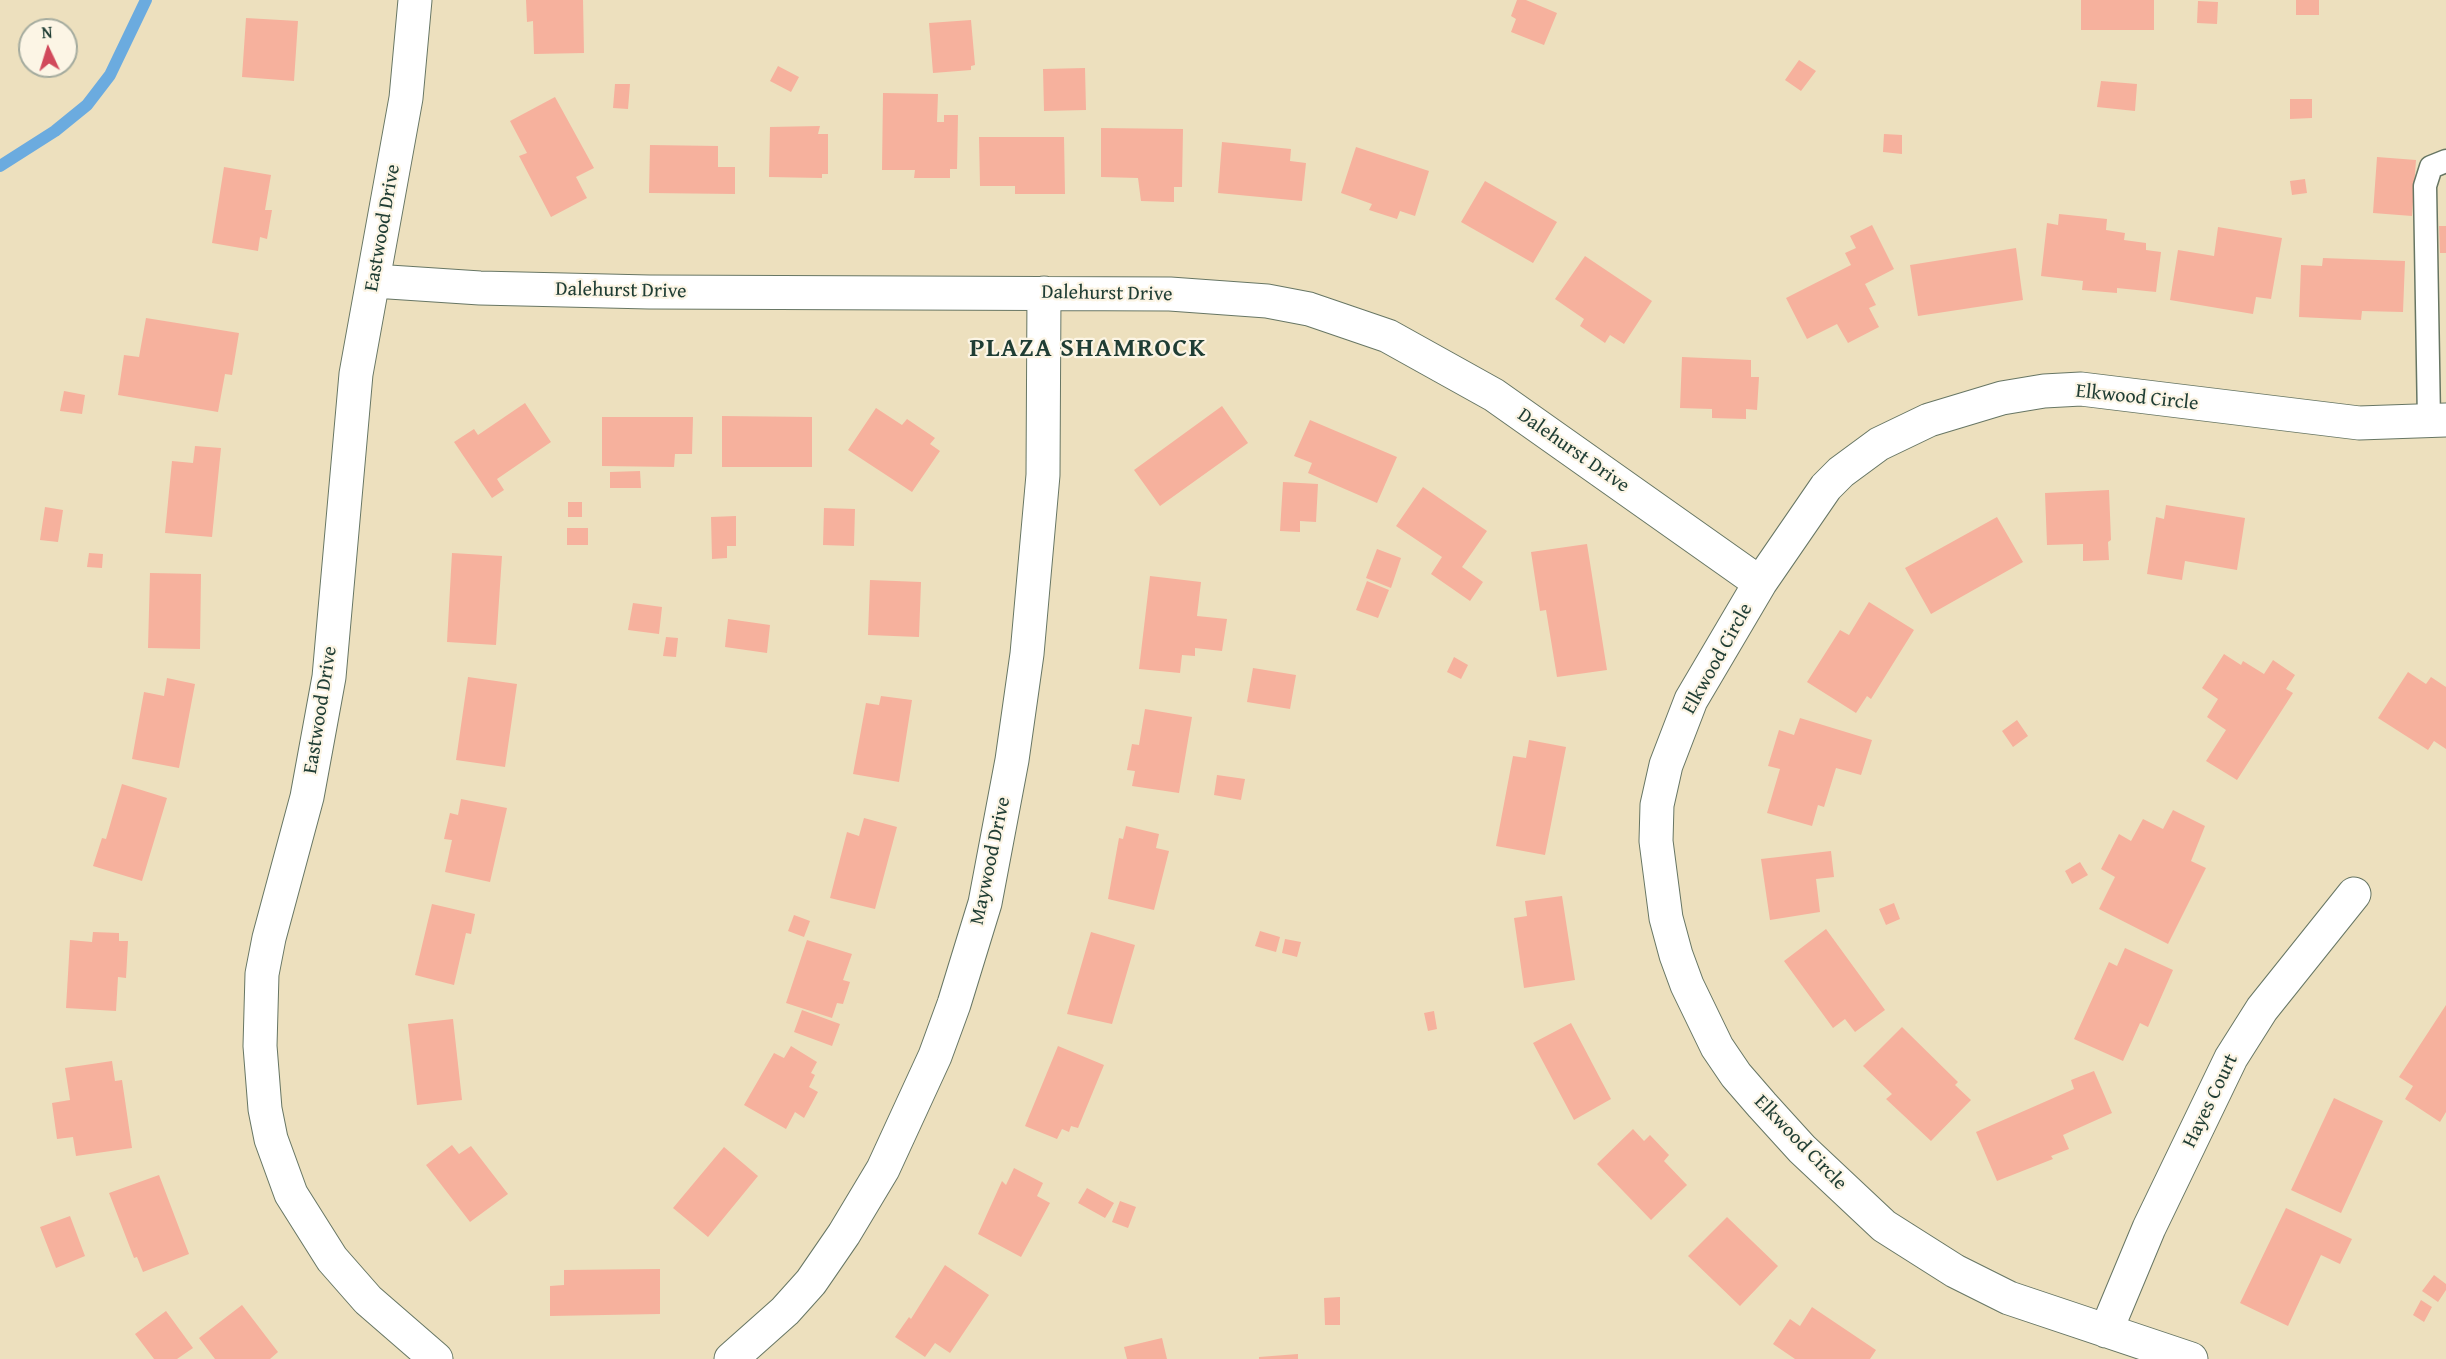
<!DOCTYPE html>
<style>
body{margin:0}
#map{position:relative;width:2446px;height:1359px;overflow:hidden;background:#ede0be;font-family:"Gentium Book Plus",serif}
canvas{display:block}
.north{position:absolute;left:18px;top:18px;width:60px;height:60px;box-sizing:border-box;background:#fcf5e5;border:2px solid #a4ab9e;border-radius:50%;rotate:356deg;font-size:16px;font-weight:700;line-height:24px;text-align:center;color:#1f3d34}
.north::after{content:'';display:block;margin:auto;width:21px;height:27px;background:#d1495b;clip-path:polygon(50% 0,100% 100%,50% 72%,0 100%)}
</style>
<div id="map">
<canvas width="2446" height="1359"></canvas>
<div class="north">N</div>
</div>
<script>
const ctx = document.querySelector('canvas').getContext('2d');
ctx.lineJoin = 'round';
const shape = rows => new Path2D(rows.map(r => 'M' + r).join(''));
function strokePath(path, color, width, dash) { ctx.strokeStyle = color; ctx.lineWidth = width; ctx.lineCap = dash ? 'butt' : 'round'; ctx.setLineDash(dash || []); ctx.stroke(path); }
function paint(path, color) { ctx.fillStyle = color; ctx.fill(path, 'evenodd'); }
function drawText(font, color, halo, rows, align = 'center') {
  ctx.font = font + ' "Gentium Book Plus",serif'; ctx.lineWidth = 4.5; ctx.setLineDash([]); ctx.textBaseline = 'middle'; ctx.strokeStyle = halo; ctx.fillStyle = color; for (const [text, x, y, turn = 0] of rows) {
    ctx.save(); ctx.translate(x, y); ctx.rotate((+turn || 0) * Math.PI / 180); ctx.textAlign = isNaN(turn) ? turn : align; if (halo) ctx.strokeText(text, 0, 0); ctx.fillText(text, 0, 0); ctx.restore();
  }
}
strokePath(shape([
 [0,166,55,131,87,105,110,75,146,0]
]), '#6babdf', 12);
paint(shape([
 [526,0,583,0,584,53,534,54,533,21,527,22],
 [1517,0,1526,0,1557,13,1544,45,1511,32,1516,19,1511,16],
 [2081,0,2154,0,2154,30,2081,30],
 [2296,0,2319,0,2319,15,2296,15],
 [2198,1,2218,2,2217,24,2197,23],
 [246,18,298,21,294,81,242,77],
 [971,20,975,65,971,66,971,70,933,73,929,23],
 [1799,60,1816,71,1801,91,1785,80],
 [778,66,799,77,791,92,770,81],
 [1085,68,1086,110,1044,111,1043,69],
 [2101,81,2137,84,2135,111,2097,107],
 [615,84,630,84,628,109,613,108],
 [883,93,938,94,937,122,944,122,944,115,958,115,957,169,950,169,950,178,914,178,915,170,882,170],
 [555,97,594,168,576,177,587,198,551,217,519,156,527,153,510,121],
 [2290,99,2312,99,2312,118,2290,119],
 [820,126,818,134,828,134,828,174,822,174,822,178,769,177,770,127],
 [1101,128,1183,129,1182,187,1174,187,1174,202,1141,201,1138,178,1101,177],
 [1884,134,1902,135,1902,154,1883,152],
 [979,137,1064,137,1065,194,1015,194,1015,186,980,186],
 [1222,142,1291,149,1290,161,1306,163,1302,201,1218,193],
 [650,145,718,146,718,167,735,167,735,194,649,193],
 [1356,147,1429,171,1415,216,1400,211,1397,219,1369,210,1372,204,1341,193],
 [2377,157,2416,160,2412,216,2373,213],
 [224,167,271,175,265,210,272,210,267,239,260,237,258,251,212,243],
 [2305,179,2307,193,2292,195,2290,181],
 [1485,181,1557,222,1533,263,1461,222],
 [2059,214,2107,219,2106,230,2125,233,2124,240,2146,243,2146,250,2161,252,2156,292,2117,288,2117,293,2082,290,2083,281,2041,276,2047,223,2058,225],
 [1872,225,1894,269,1865,284,1876,305,1869,308,1879,327,1848,343,1837,324,1807,339,1786,298,1851,265,1845,253,1856,248,1850,236],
 [2439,226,2446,226,2446,253,2440,253],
 [2218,227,2282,238,2271,299,2256,297,2253,314,2170,300,2178,250,2214,256],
 [2016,248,2023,300,1918,316,1910,265],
 [1585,256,1652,301,1624,344,1610,335,1605,343,1580,326,1584,319,1555,299],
 [2323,258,2405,261,2403,312,2362,311,2361,320,2299,317,2301,265,2322,266],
 [146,318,239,333,232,375,225,374,218,412,118,395,124,355,139,357],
 [1682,357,1751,360,1751,377,1759,377,1757,410,1746,409,1746,419,1712,418,1712,409,1680,408],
 [64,391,85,395,82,414,60,411],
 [525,403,551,442,497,479,504,490,492,498,454,442,474,429,478,435],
 [1222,406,1248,443,1160,506,1134,470],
 [876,408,902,425,907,419,935,438,930,444,940,451,912,492,848,450],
 [722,416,812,417,812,467,722,467],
 [602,417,693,417,692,454,675,454,674,467,602,466],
 [1310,420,1397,457,1377,503,1308,473,1312,463,1294,456],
 [195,446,221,448,212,537,165,533,172,461,193,463],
 [640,471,641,488,610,488,610,472],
 [1283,482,1318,484,1316,522,1300,521,1300,532,1280,531],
 [1423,487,1487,531,1462,567,1483,582,1470,601,1431,574,1442,557,1396,526],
 [2109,490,2111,540,2108,542,2109,560,2083,561,2083,544,2047,545,2045,493],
 [568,502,582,502,582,517,568,517],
 [2166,505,2245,518,2237,570,2185,561,2182,580,2147,574,2156,517,2164,519],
 [45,507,63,510,58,542,40,540],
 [824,508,855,509,854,546,823,545],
 [736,516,736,546,727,546,727,558,712,559,711,517],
 [1997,517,2023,562,1931,614,1905,568],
 [567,528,588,528,588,545,567,545],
 [1587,544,1607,670,1557,677,1546,610,1540,611,1531,552],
 [1377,549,1401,558,1391,588,1366,578],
 [89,553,103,554,102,568,87,567],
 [452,553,502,556,496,645,447,642],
 [150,573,201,574,200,649,148,648],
 [1150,576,1201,582,1197,616,1227,619,1222,651,1195,648,1195,656,1182,655,1180,673,1139,669],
 [870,580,921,582,919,637,868,635],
 [1367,581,1389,590,1378,618,1356,610],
 [1869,602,1914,630,1871,699,1867,696,1856,713,1807,682,1840,630,1849,635],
 [633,603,662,607,659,634,628,630],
 [728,619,770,625,767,653,725,647],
 [666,637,678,638,676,657,663,656],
 [2224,654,2241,665,2243,661,2264,674,2273,660,2295,675,2286,689,2293,693,2237,780,2206,761,2226,730,2207,717,2218,699,2202,688],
 [1454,657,1468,665,1461,679,1447,672],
 [1253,668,1296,675,1290,709,1247,702],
 [2408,672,2426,684,2431,677,2446,687,2446,749,2434,741,2428,750,2378,718],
 [468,677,517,684,505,767,456,760],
 [167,678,195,684,179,768,132,759,144,692,164,696],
 [881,696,912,700,899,782,853,774,866,703,879,705],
 [1145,709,1192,717,1179,793,1132,786,1135,771,1127,770,1132,744,1139,745],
 [1800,718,1872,740,1861,775,1836,768,1824,807,1818,805,1812,826,1767,813,1780,769,1768,766,1779,730,1794,735],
 [2017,720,2028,736,2013,747,2002,731],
 [1529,740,1566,747,1545,855,1496,846,1513,756,1526,758],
 [1217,775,1245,779,1241,800,1214,795],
 [122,784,167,798,142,881,93,866,102,838,106,839],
 [461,799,507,808,490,882,445,872,452,840,444,839,450,813,458,815],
 [2173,810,2205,826,2191,861,2206,868,2168,944,2099,909,2115,877,2101,869,2119,834,2131,841,2143,819,2163,829],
 [864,818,897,827,875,909,830,898,847,832,859,836],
 [1126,826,1159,834,1156,848,1169,851,1154,910,1108,899,1119,838,1123,839],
 [1831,851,1834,877,1816,879,1820,912,1770,920,1761,859],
 [2080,862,2088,875,2072,884,2065,871],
 [1562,896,1575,980,1524,988,1514,918,1527,916,1525,901],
 [1894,903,1900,919,1886,925,1879,909],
 [432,904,475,914,471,934,466,933,454,985,415,975],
 [794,915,810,921,804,937,788,931],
 [1826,929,1885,1010,1855,1032,1845,1019,1833,1028,1784,961],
 [1260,931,1280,937,1276,952,1255,946],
 [93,932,119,933,119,941,128,941,126,978,118,977,116,1011,66,1008,70,940,92,942],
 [1091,932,1135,945,1112,1024,1067,1014],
 [1285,939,1301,942,1297,957,1282,953],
 [807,940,852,954,843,980,850,982,843,1004,837,1003,832,1018,786,1003],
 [2125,948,2173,970,2148,1027,2140,1023,2123,1061,2074,1039,2109,962,2117,966],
 [2446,1005,2446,1112,2440,1122,2405,1099,2413,1086,2399,1077],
 [802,1010,840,1024,832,1046,794,1032],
 [1434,1011,1437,1029,1428,1031,1424,1013],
 [453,1019,462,1100,417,1105,408,1024],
 [1571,1023,1611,1099,1574,1120,1533,1043],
 [1902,1027,1958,1082,1955,1085,1971,1100,1931,1141,1886,1099,1892,1094,1863,1066],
 [791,1046,817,1062,811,1073,815,1075,809,1087,818,1092,804,1118,795,1112,786,1129,744,1105,774,1053,784,1058],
 [1058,1046,1104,1065,1078,1128,1071,1126,1069,1132,1062,1129,1057,1139,1025,1126],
 [112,1061,115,1081,122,1080,132,1148,76,1156,73,1137,57,1139,52,1103,70,1100,65,1068],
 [2094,1071,2112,1113,2063,1135,2069,1149,2051,1156,2053,1159,1997,1181,1976,1132,2074,1089,2071,1080],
 [2334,1098,2383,1121,2341,1213,2291,1190],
 [1633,1129,1644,1141,1650,1135,1669,1155,1664,1161,1687,1185,1651,1220,1597,1164],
 [452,1145,459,1154,471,1146,508,1194,470,1222,426,1165],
 [724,1147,758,1176,708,1237,673,1208],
 [1014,1168,1043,1183,1037,1196,1050,1203,1021,1257,978,1234,1002,1181,1006,1185],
 [159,1175,189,1254,143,1272,137,1257,134,1258,109,1193],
 [1087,1188,1114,1203,1105,1218,1078,1203],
 [1120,1201,1136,1207,1128,1228,1112,1222],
 [2286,1208,2352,1239,2340,1264,2321,1255,2288,1326,2240,1303],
 [70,1216,85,1256,56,1268,40,1227],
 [1727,1217,1778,1266,1740,1306,1688,1256],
 [945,1265,989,1295,950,1353,935,1343,925,1357,895,1337,909,1317,911,1319],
 [660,1269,660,1314,550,1316,550,1286,564,1285,564,1270],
 [2434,1275,2446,1284,2446,1290,2438,1302,2422,1291],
 [1340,1297,1340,1325,1325,1325,1324,1298],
 [2421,1300,2432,1307,2424,1322,2413,1315],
 [242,1305,278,1352,270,1359,215,1359,199,1338],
 [1812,1307,1876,1350,1870,1359,1795,1359,1773,1344,1790,1319,1800,1326],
 [166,1311,193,1348,177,1359,154,1359,135,1334],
 [1162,1338,1167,1359,1127,1359,1124,1347],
 [1298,1354,1298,1359,1259,1359,1259,1357]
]), '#f6b19d');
const lane = shape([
 [2429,421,2425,186,2431,167,2446,161]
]);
const street = shape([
 [415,0,406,98,356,374,329,677,307,797,269,938,262,974,260,1046,265,1109,271,1139,291,1194,332,1259,368,1300,436,1359],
 [374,281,480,288,649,292,1170,294,1267,301,1309,309,1388,336,1494,395,1760,583],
 [2106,1331,2149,1228,2231,1058,2262,1009,2354,894],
 [731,1359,785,1311,811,1282,844,1234,883,1169,935,1056,954,1004,985,903,1012,760,1027,654,1043,475,1044,293],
 [2191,1359,2009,1298,1955,1271,1884,1226,1802,1149,1762,1105,1736,1075,1717,1047,1687,985,1676,955,1666,918,1656,841,1657,805,1666,765,1691,700,1760,583,1826,487,1841,472,1879,444,1929,420,2002,398,2044,391,2081,389,2359,423,2446,420]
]);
strokePath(lane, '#677664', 25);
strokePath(street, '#677664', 35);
strokePath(lane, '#fff', 22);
strokePath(street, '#fff', 33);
drawText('20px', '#1f3d34', '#fcf5e5', [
 ["Eastwood Drive",383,228,-80],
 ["Dalehurst Drive",621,291,1],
 ["Dalehurst Drive",1107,294,1],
 ["Elkwood Circle",2137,398,6],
 ["Dalehurst Drive",1573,451,35],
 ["Elkwood Circle",1718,659,-61],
 ["Eastwood Drive",321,710,-81],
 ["Maywood Drive",991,861,-78],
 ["Hayes Court",2211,1101,-64],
 ["Elkwood Circle",1800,1143,46]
]);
ctx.letterSpacing = '1.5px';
drawText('bold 26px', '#1f3d34', '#fcf5e5', [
 ["PLAZA SHAMROCK",1088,349]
]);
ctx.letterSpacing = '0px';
</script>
